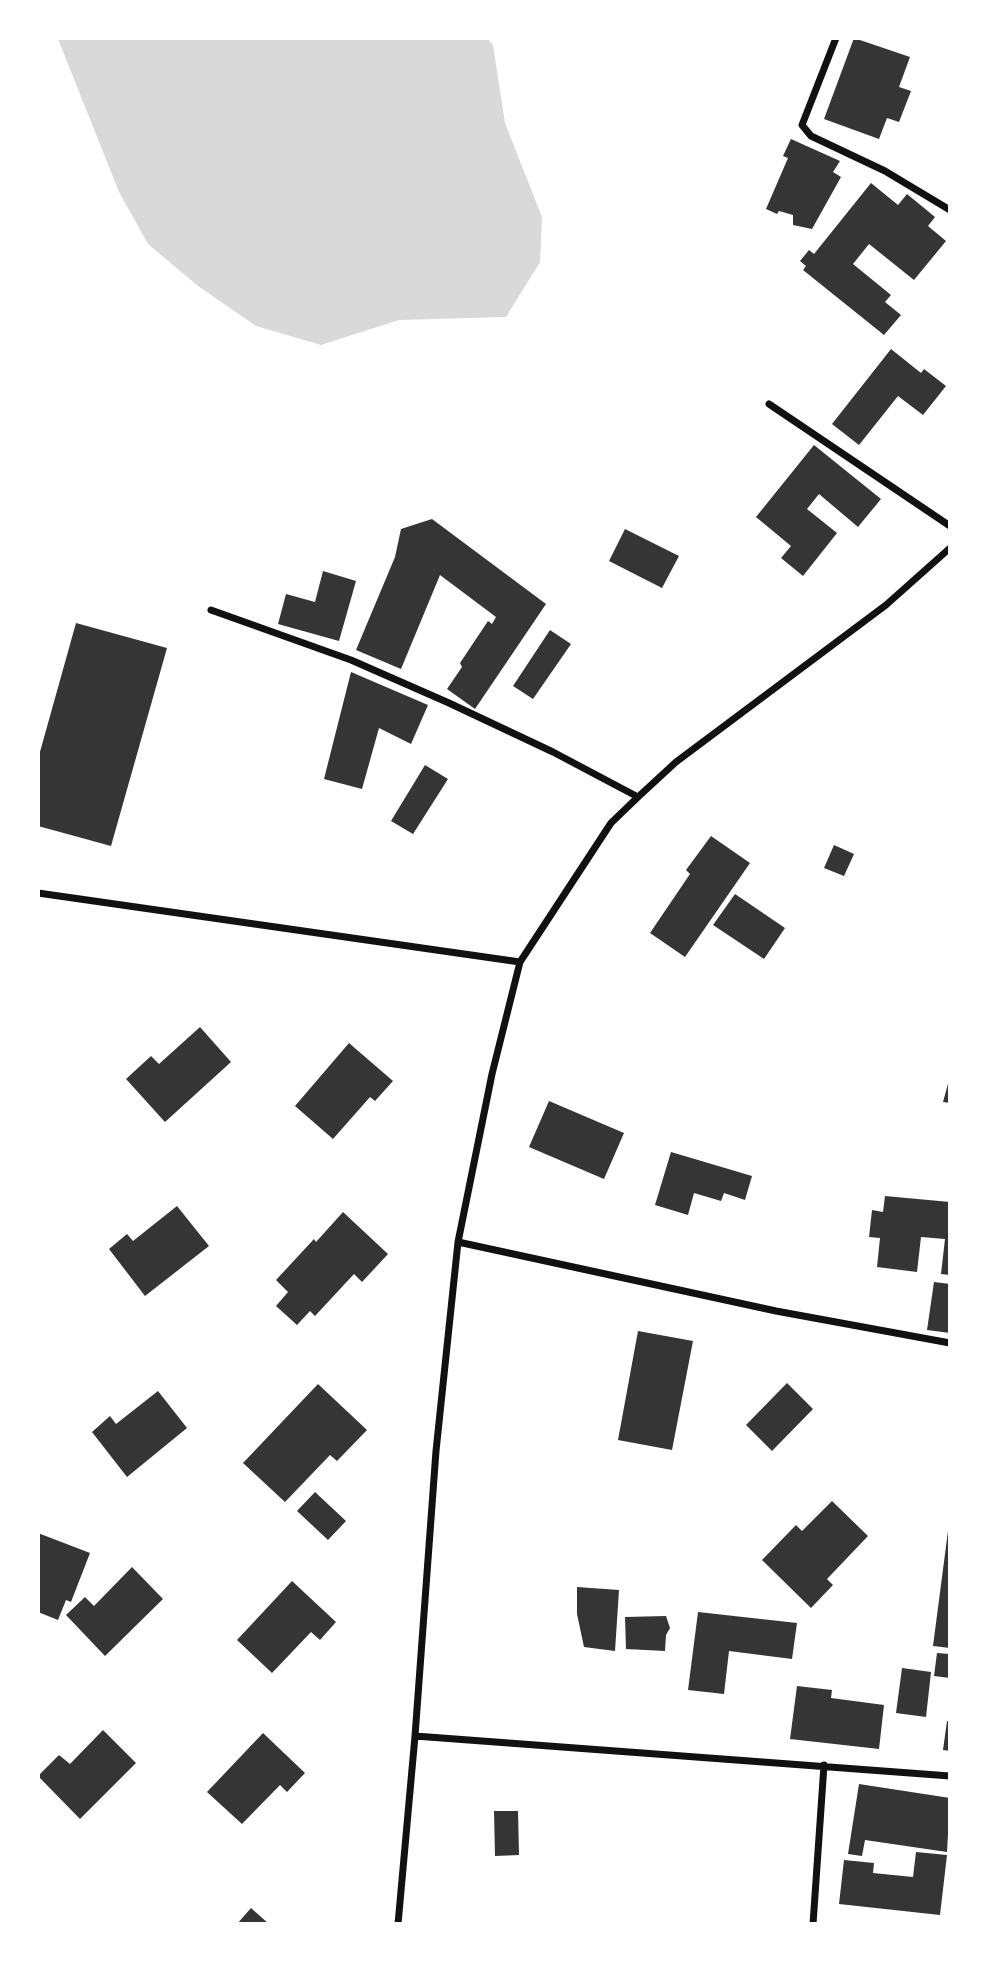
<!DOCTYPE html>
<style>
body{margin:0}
#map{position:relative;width:988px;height:1962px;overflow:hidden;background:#fff;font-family:Bitter,serif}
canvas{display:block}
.frame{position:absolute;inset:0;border:40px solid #fff;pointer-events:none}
</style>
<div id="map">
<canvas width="988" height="1962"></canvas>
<div class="frame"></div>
</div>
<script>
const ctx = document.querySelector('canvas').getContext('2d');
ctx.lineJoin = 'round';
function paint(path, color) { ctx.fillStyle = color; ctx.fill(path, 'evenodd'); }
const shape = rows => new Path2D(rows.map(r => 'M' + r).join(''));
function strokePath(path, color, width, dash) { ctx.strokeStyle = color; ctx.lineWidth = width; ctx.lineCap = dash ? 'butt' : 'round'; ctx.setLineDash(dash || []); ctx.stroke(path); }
paint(shape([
 [58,39,488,39,493,45,505,123,542,217,540,262,506,317,399,320,321,345,256,326,198,286,148,244,119,192]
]), '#d9d9d9');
paint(shape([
 [854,38,910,57,899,87,911,91,899,122,887,118,879,139,824,119],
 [791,139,840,161,833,172,841,177,812,229,793,225,793,215,779,211,777,214,766,209,788,158,783,156],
 [871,183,898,205,907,194,935,217,928,226,946,241,914,280,869,244,853,264,891,295,885,302,901,315,884,335,803,270,806,266,800,261,809,250,814,254],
 [891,349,921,373,924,369,946,386,923,415,898,396,859,445,832,424],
 [814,445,881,499,858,527,819,494,807,509,837,533,803,576,781,558,791,546,756,517],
 [432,519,546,604,475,709,447,689,462,667,460,663,488,621,492,624,496,617,440,575,401,669,356,650,395,557,401,529],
 [625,529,679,556,662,588,609,561],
 [323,571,356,581,339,641,278,624,286,594,315,602],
 [76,623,167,648,111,846,38,826,38,759],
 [550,630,571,644,533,699,513,686],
 [351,672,428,705,411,744,379,728,362,789,324,779],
 [425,765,448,779,413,834,391,821],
 [711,836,750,863,685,957,650,933,690,874,686,870],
 [834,845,854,854,844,876,824,868],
 [735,894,785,928,764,959,713,925],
 [200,1027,231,1062,165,1122,126,1079,151,1056,159,1064],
 [349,1043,393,1081,375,1101,370,1097,333,1139,295,1106],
 [949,1080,950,1080,950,1103,943,1102],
 [549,1101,624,1133,604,1179,529,1147],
 [671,1152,752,1176,745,1200,724,1193,721,1201,694,1193,688,1215,655,1205],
 [885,1196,950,1202,950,1275,941,1274,945,1239,921,1237,917,1272,877,1267,880,1238,869,1237,872,1210,883,1212],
 [177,1206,209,1246,145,1296,109,1249,127,1234,133,1241],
 [343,1212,388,1254,362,1282,354,1274,315,1316,310,1311,297,1325,276,1306,288,1292,276,1280,314,1239,316,1242],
 [934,1282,950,1284,950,1333,927,1330],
 [638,1331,693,1341,672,1450,618,1440],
 [787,1383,813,1409,772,1451,746,1425],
 [318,1384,367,1430,337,1461,330,1455,285,1502,243,1463],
 [158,1391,187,1428,127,1477,92,1432,110,1416,116,1424],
 [315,1492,346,1521,328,1540,297,1511],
 [832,1501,868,1536,827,1579,833,1585,811,1608,762,1560,796,1525,802,1531],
 [948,1531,950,1531,950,1648,933,1646],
 [38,1533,90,1553,71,1602,66,1600,58,1620,38,1612],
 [132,1567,163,1599,105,1656,66,1615,85,1597,94,1606],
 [292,1581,336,1622,320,1640,311,1632,272,1673,237,1640],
 [577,1587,619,1590,615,1651,584,1647,577,1614],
 [698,1612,797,1623,792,1659,729,1651,724,1694,688,1690],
 [666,1616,670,1628,666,1635,665,1651,626,1649,625,1617],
 [937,1653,950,1654,950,1678,934,1676],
 [902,1668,931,1672,926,1717,896,1713],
 [797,1686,832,1690,831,1698,884,1705,879,1749,790,1739],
 [947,1721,950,1721,950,1751,943,1750],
 [103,1730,136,1763,80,1819,38,1776,59,1755,70,1764],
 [263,1733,305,1773,287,1792,280,1785,242,1824,207,1792],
 [859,1784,950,1798,947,1852,865,1840,862,1856,848,1854],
 [494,1811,518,1811,519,1855,495,1856],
 [916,1852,947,1855,940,1915,839,1904,844,1860,874,1863,873,1873,913,1877],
 [251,1908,269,1924,237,1924]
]), '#353535');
strokePath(shape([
 [836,38,802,125,811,136,885,171,950,210],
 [769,404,950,526],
 [211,610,351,660,449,703,553,752,638,797],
 [38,893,520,962],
 [458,1242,776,1311,950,1343],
 [415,1736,950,1776],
 [398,1924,415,1736,436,1451,458,1242,492,1074,520,962,611,823,638,797,676,762,886,605,950,548],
 [813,1924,824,1765]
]), '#111', 7);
</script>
